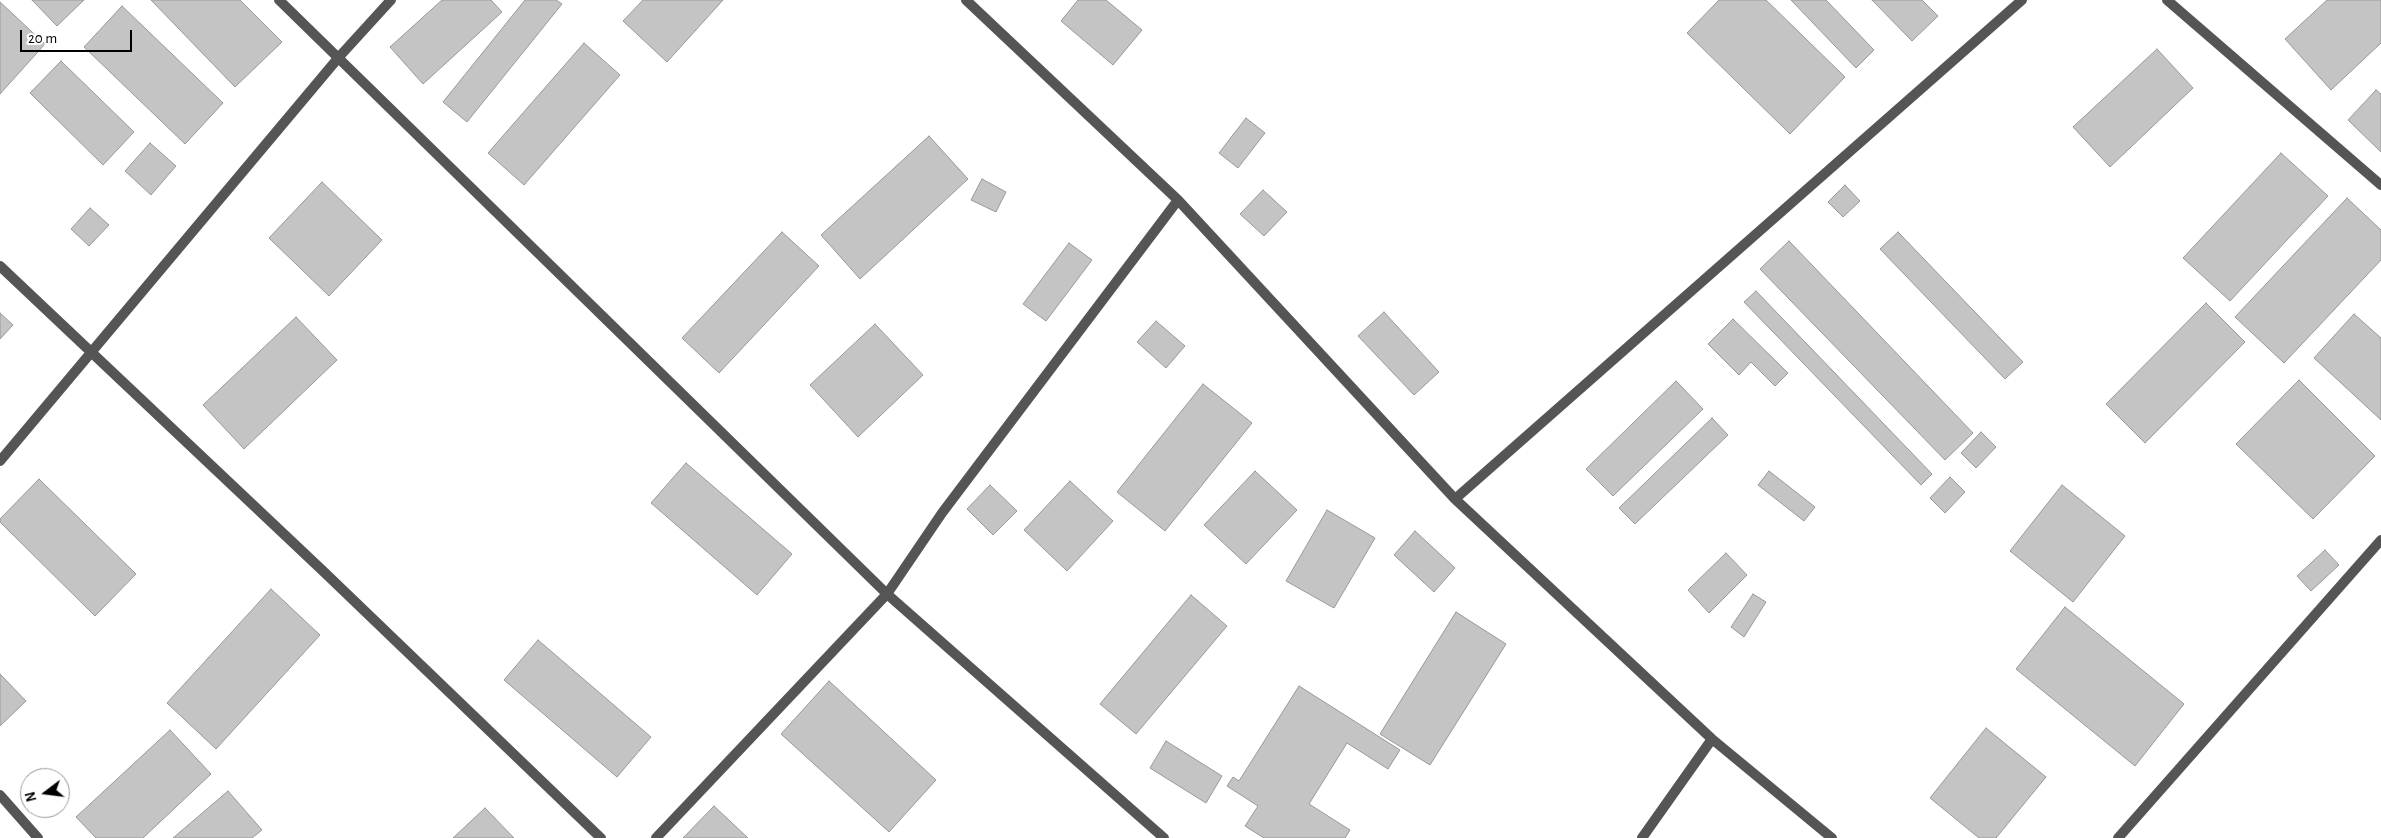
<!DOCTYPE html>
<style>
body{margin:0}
#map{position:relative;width:2381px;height:838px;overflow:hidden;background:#fff;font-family:"Alegreya Sans",sans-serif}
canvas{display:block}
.north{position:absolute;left:20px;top:768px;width:50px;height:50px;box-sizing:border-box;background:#fff;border:1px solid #999;border-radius:50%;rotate:255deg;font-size:14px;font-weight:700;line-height:20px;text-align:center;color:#000}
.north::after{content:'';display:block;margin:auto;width:18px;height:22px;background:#000;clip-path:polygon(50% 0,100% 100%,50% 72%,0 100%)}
.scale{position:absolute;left:20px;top:30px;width:112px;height:22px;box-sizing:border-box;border:2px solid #000;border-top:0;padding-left:6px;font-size:15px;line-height:18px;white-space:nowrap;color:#000;-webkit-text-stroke:4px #fff;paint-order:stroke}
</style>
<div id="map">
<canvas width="2381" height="838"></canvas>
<div class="north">N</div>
<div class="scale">20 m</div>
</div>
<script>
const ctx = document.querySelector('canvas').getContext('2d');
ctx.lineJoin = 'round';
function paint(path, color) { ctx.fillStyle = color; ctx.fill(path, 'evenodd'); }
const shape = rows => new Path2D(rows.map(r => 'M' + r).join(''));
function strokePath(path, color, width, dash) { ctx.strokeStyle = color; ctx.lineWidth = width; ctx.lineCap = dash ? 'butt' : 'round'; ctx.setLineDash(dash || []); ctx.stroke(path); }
const building = shape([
 [32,0,84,0,57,26,32,0],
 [151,0,240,0,282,42,235,87,151,0],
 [442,0,491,0,502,12,423,84,390,47,442,0],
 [525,0,556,0,562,4,467,122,443,102,525,0],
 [643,0,723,0,667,62,623,21,643,0],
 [1078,0,1106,0,1142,30,1113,65,1061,21,1078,0],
 [1719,0,1766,0,1845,77,1790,134,1687,33,1719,0],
 [1791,0,1826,0,1874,50,1856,68,1791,0],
 [1872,0,1922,0,1938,16,1912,41,1872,0],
 [2327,0,2381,0,2381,43,2331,90,2285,39,2327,0],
 [0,2,45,44,0,94,0,2],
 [122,6,223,103,185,144,84,47,122,6],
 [584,43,620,75,524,185,488,153,584,43],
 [2157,49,2193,88,2110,167,2073,127,2157,49],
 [61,61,134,132,103,165,30,93,61,61],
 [2376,90,2381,94,2381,152,2348,120,2376,90],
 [1246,118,1265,133,1238,168,1219,153,1246,118],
 [929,136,968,179,860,279,821,235,929,136],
 [150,143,176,166,151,195,125,171,150,143],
 [2281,153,2328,196,2230,301,2183,258,2281,153],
 [982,179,1006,192,996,212,971,200,982,179],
 [322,182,382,240,329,296,269,238,322,182],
 [1845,185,1860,201,1843,217,1828,202,1845,185],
 [1263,190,1287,212,1264,236,1240,214,1263,190],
 [2347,198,2381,230,2381,260,2284,363,2235,317,2347,198],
 [90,208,109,225,89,246,71,229,90,208],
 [782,232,819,266,719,373,682,338,782,232],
 [1898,232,2023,362,2005,379,1880,249,1898,232],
 [1789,241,1973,433,1945,460,1760,269,1789,241],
 [1069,243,1092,260,1046,321,1023,304,1069,243],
 [1756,291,1932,474,1921,485,1744,302,1756,291],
 [2206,303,2245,342,2145,443,2106,404,2206,303],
 [1384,312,1439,372,1414,395,1358,336,1384,312],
 [0,313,13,325,0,339,0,313],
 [2354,314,2381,338,2381,420,2314,358,2354,314],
 [296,317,337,360,244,449,203,405,296,317],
 [1733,319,1788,373,1775,386,1751,362,1739,375,1708,344,1733,319],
 [1156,321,1185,346,1166,368,1137,342,1156,321],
 [875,324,923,375,858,437,810,385,875,324],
 [2299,380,2375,456,2313,519,2236,444,2299,380],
 [1676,381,1703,409,1613,496,1586,469,1676,381],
 [1203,384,1252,423,1165,531,1117,492,1203,384],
 [1712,418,1728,435,1635,524,1619,508,1712,418],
 [1981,432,1996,447,1976,468,1961,453,1981,432],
 [686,463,792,554,757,595,651,503,686,463],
 [1255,471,1297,510,1246,564,1204,525,1255,471],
 [1769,471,1815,507,1804,521,1758,485,1769,471],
 [1950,477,1965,492,1945,513,1930,498,1950,477],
 [39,479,136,574,95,616,0,522,0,519,39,479],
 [1070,481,1113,521,1067,571,1024,530,1070,481],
 [990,485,1017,511,993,535,967,509,990,485],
 [2062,485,2125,536,2073,602,2010,551,2062,485],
 [1327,510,1375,538,1334,608,1286,581,1327,510],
 [1415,531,1455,568,1434,592,1394,555,1415,531],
 [2325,550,2339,565,2311,591,2297,576,2325,550],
 [1726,553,1747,575,1709,613,1688,590,1726,553],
 [271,589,320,635,216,749,167,703,271,589],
 [1753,594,1766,602,1744,637,1731,627,1753,594],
 [1191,595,1227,626,1136,734,1100,704,1191,595],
 [2065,607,2184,704,2135,766,2016,669,2065,607],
 [1456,612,1506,644,1430,765,1380,734,1456,612],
 [538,640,651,737,617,777,504,680,538,640],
 [0,674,26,701,0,726,0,674],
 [829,681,936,780,889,832,781,734,829,681],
 [1299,686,1400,750,1388,769,1347,743,1309,804,1350,830,1345,838,1264,838,1245,826,1258,806,1227,786,1233,777,1239,781,1299,686],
 [1986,728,2046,777,1996,838,1979,838,1930,798,1986,728],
 [170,730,211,774,143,838,96,838,76,817,170,730],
 [1166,741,1222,776,1206,803,1150,768,1166,741],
 [228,791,262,830,252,838,173,838,228,791],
 [714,806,748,838,683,838,714,806],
 [485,808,514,838,453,838,485,808]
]);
paint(building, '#c4c4c4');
strokePath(building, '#999', 1);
strokePath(shape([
 [279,0,887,594,942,513,1178,200],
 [966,0,1178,200,1455,499,1712,739,1832,838],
 [2167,0,2381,185],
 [0,266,323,571,601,838],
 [0,461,339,57,391,0],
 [1455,499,2022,0],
 [0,795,38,838],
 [656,838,887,594,1164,838],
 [1642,838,1712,739],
 [2118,838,2381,540]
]), '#555', 10);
</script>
